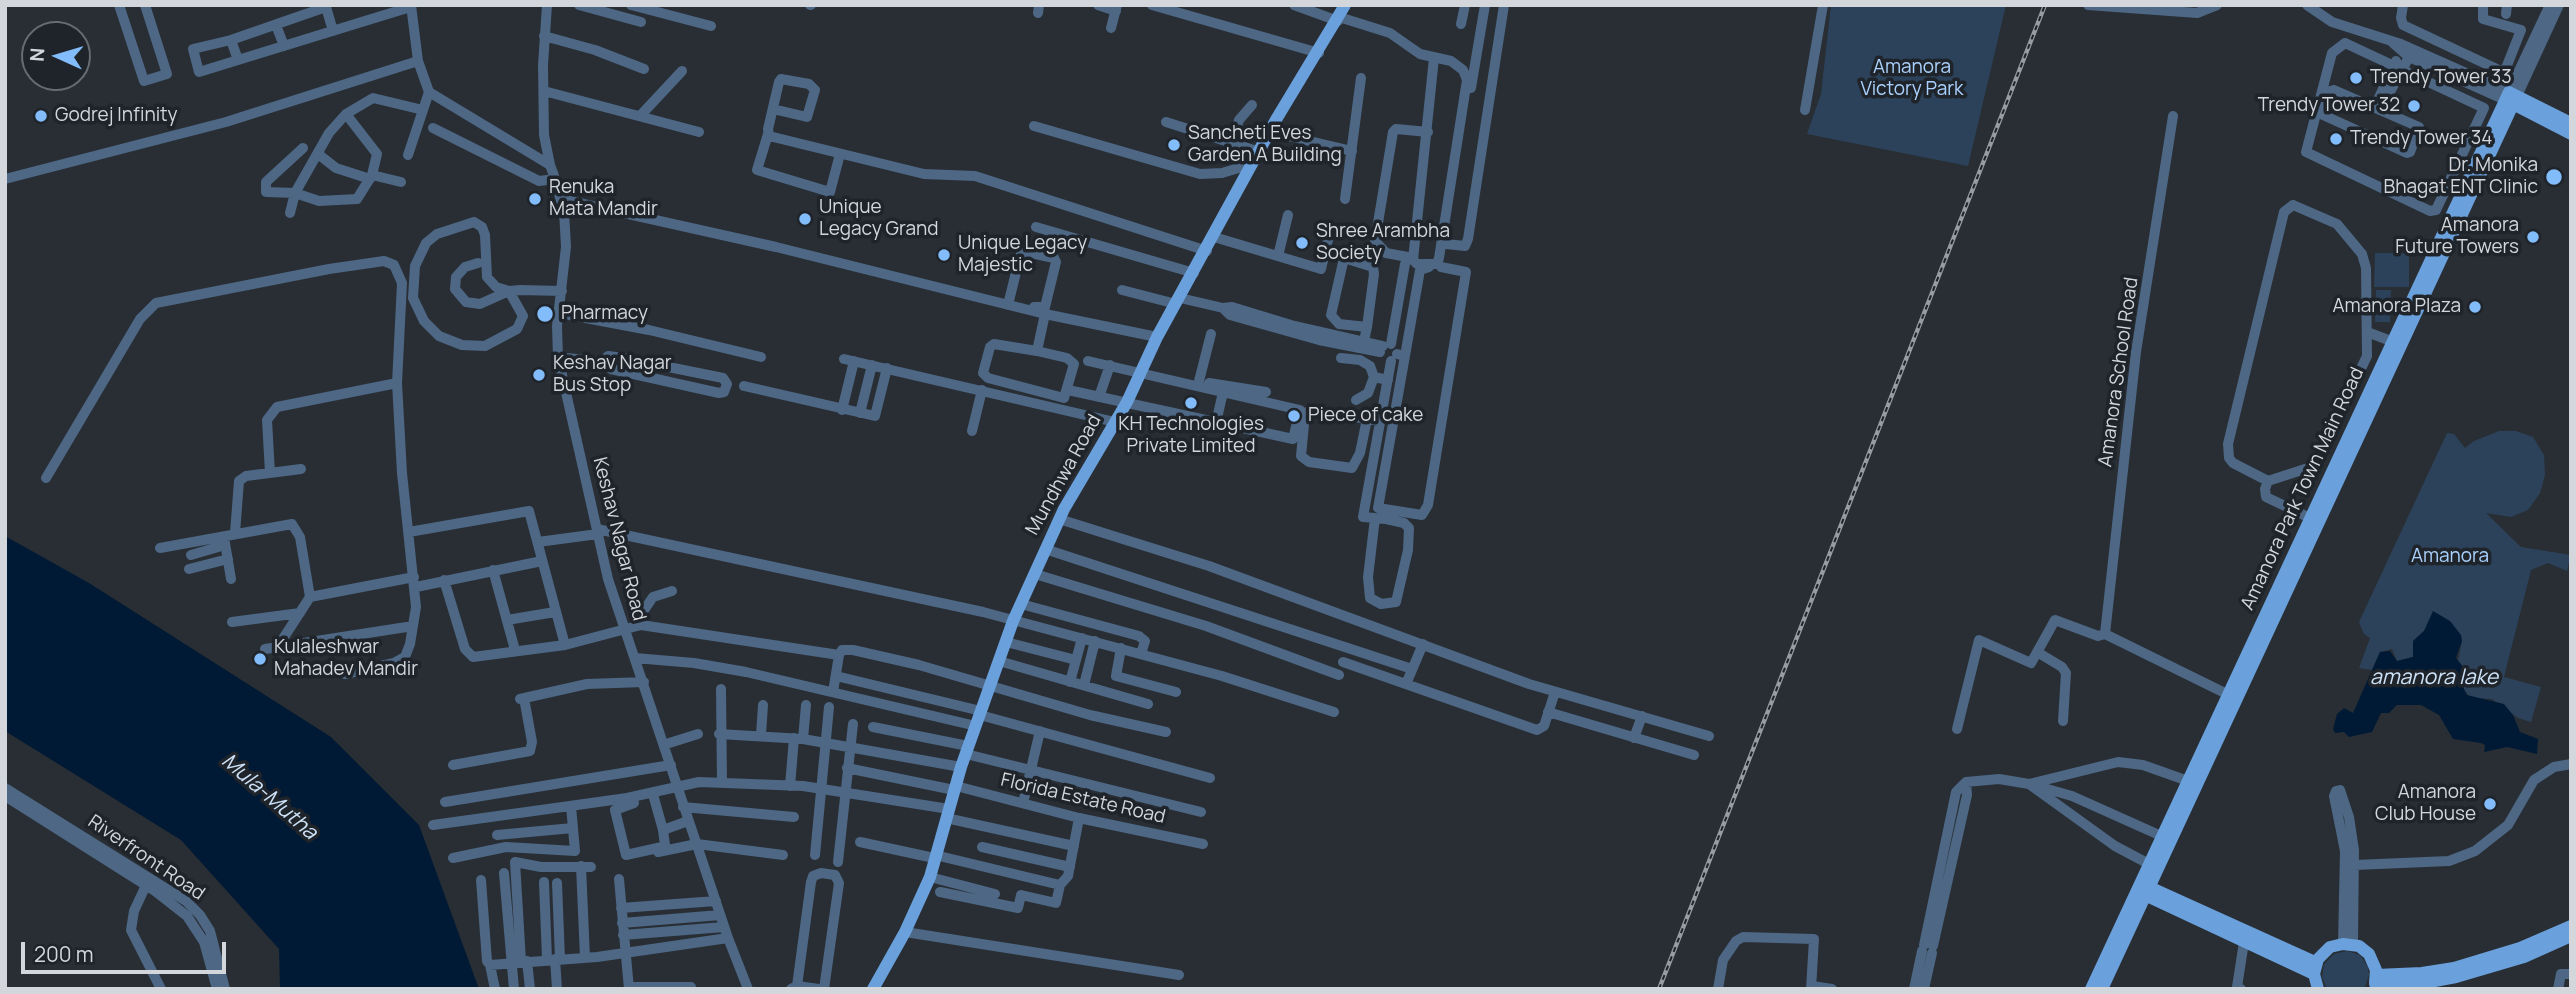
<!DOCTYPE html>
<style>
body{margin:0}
#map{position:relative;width:2576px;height:994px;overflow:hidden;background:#282e34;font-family:Manrope,sans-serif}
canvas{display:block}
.frame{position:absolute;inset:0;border:7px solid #d3d7db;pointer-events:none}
.north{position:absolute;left:21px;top:21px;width:70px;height:70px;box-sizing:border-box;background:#1f242a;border:2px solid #676c71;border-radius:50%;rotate:274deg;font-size:19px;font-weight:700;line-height:28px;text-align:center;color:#d3d7db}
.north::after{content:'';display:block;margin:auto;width:24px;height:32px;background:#83bcfb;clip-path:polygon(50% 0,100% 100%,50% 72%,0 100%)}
.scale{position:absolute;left:21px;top:942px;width:205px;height:32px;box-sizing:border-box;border:4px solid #d3d7db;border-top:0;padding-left:9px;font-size:21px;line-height:24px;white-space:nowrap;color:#d3d7db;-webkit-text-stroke:5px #1f242a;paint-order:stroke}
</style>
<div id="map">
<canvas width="2576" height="994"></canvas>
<div class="frame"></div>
<div class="north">N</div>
<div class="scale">200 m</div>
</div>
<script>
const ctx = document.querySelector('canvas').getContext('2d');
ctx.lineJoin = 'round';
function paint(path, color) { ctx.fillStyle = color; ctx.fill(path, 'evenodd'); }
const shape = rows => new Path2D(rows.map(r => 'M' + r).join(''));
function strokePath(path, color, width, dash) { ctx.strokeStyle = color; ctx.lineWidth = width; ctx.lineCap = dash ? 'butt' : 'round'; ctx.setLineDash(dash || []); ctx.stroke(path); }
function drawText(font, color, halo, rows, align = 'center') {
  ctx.font = font + ' Manrope,sans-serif'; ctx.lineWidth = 7; ctx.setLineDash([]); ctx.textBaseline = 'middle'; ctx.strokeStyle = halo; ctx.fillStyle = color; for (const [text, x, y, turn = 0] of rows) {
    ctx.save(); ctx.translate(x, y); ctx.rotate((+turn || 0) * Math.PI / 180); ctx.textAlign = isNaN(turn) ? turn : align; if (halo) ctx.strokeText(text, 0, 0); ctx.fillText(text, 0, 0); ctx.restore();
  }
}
paint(shape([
 [1831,5,2006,5,1968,166,1807,134,1821,94],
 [2375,253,2409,253,2409,287,2374,287],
 [2376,290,2391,290,2390,322,2375,322],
 [2499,431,2516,431,2533,437,2544,455,2545,475,2540,493,2528,510,2511,517,2486,513,2521,547,2571,555,2567,571,2548,563,2531,570,2504,677,2541,687,2531,722,2518,718,2492,699,2471,698,2464,690,2464,669,2458,661,2462,641,2424,631,2413,641,2413,657,2397,661,2392,649,2380,652,2372,670,2359,668,2370,638,2364,634,2359,622,2447,433,2454,434,2465,448,2474,441],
 [2347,951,2360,955,2368,967,2369,975,2364,989,2327,989,2322,977,2324,964,2334,954]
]), '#2c425a');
paint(shape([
 [5,536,89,583,331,737,419,825,479,989,280,989,279,949,181,840,5,731],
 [2433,611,2450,621,2461,635,2462,641,2456,658,2464,668,2462,685,2467,695,2504,704,2513,715,2520,732,2538,739,2537,754,2507,747,2484,752,2485,745,2481,743,2453,739,2439,715,2421,705,2397,705,2389,713,2381,713,2372,732,2349,737,2344,732,2335,733,2333,729,2337,714,2344,708,2353,713,2380,652,2390,651,2397,661,2413,657,2413,641,2424,631]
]), '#001a35');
strokePath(shape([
 [119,5,144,81,167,74,145,5],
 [411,5,418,61,429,92,550,165,553,173,564,211,566,247,557,326,558,357,608,579,728,938,748,989],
 [547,5,543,65,544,135,550,165],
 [579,5,641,22],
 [631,5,711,26],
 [810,5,811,5],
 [1098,5,1116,11],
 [1152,5,1319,53],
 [1294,5,1338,21],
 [2088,5,2197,13,2217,5],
 [2307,5,2332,22,2401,44,2509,92,2550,5],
 [2403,5,2401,18,2403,25,2501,71,2506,68,2521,30,2483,19,2483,5],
 [1038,13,1039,5],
 [2506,14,2507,5],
 [1339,17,1390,33,1420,54,1451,61,1463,70,1467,80,1439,258,1437,264,1417,264,1413,260,1434,58],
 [1461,24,1465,5],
 [276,25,284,46],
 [1111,28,1117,5],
 [544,36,595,50,644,69],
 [231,40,326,7,333,31],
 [2345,43,2484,108,2436,210,2430,211,2306,152,2332,53,2345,43],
 [2393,43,2409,57,2505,100],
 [238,60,231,40,193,49,199,72,238,60,404,9,411,7],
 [1471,88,1485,5],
 [2334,90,2419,127,2410,152,2407,153,2323,115,2330,91,2334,90],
 [544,91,699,132],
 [2517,96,2559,5],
 [2374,108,2396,61],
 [773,109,807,117,815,90,809,84,781,79,779,82,768,129,769,136,924,174,975,176,1207,251],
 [1805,110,1823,5],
 [2380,110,2409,57],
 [640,116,682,71],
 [1166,122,1260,152],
 [1034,126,1200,174,1222,173,1252,164],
 [433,128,539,181,555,179],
 [1271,132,1352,151],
 [768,134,757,170,830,192,840,154],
 [1232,142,1239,120,1252,105],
 [303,148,266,182,266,192,295,193,319,201,357,199,372,175,377,154,346,114],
 [318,154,336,168,370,179],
 [408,155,429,92],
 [372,175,401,182],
 [5,179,226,122,418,61],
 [561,199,776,247,1045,314,1157,337],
 [1345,199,1361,78],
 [2293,205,2337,224,2362,254,2366,268,2367,356,2318,459,2308,468,2268,481,2233,463,2229,458,2228,444,2284,212,2293,205],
 [290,213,295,193,329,133,346,114,373,98,423,110],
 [474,222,482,227,485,235,487,277,496,287,509,291,523,316,517,329,485,346,462,345,439,336,424,321,413,298,415,266,426,243,437,234,474,222],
 [1036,227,1194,273],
 [1214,237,1321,269,1331,227],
 [1446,244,1465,246,1468,239,1504,5],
 [1278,256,1288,215],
 [1413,258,1386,253,1375,241,1393,132,1396,129,1428,132],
 [478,263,465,267,456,277,455,289,466,302,480,304,509,291,520,290,562,291],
 [1122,290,1176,304],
 [1180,298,1223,308,1232,307,1291,325,1383,346],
 [1008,305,1020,256,1026,252,1054,258,1056,262,1045,307,1034,307],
 [1223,308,1230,315,1319,340,1380,352],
 [559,313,649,330,761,357],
 [2367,332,2399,344],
 [1364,341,1367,327,1374,274,1373,267,1344,258,1331,315,1339,324,1367,327],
 [1391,344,1405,264],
 [1037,351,994,344,990,347,983,373,988,378,1064,398,1074,364,1067,358,1037,351,1045,314],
 [1397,354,1405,356,1378,508,1422,515,1428,505,1466,272,1441,267],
 [1405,356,1420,270,1429,267],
 [558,357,603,362,611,369,719,393,724,392,727,384,723,378,624,358,608,356,603,362],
 [1341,358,1360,360,1370,366,1374,377,1388,380],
 [844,359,1115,422],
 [1199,381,1211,334],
 [1209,383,1266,392],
 [744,386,875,416,887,368],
 [1068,390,1293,439,1300,410,1088,361],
 [1099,397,1110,365],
 [1356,400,1368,393,1374,377],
 [842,410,854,361],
 [860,413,872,365],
 [1367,419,1360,453,1352,468,1309,462,1301,456,1305,414,1310,410,1367,419,1380,421],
 [1216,423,1223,392],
 [972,431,982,390],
 [270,473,267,420,277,407,397,383],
 [46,478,140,319,156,303,329,269,384,261,394,265,402,283,397,383,402,473,416,607,410,644,405,657,394,663,345,674],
 [2268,481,2265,489,2266,497,2310,518],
 [1375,518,1368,577,1370,598,1381,604,1396,602,1408,550,1409,528,1404,523,1386,519,1375,518,1363,517,1391,361],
 [1059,519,1209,566,1529,684,1709,736],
 [597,529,983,612,1222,676,1334,712],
 [409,532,529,511,565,645],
 [235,533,239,481,246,476,301,469],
 [224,537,231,579],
 [538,542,598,534],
 [160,548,292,524,300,537,310,597],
 [1045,549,1412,669],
 [191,555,225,545],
 [189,569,228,559],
 [493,570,515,650],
 [1035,574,1206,626,1339,675],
 [444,580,465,649,473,657,565,645,641,625,839,655],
 [416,587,542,561],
 [1021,604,1139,636,1145,641,1141,654],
 [507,620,555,612],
 [232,622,300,613],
 [641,625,642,613,653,597,672,591],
 [2105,634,2136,352,2173,116],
 [1006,642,1076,660],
 [277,648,310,597,414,577],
 [1121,648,1116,676,1176,692],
 [265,649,413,626],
 [2037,652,2062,667,2066,673,2063,721],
 [635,658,694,663,746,672,976,726],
 [999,661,1148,704],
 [1343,662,1537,730,1544,726,1555,692],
 [836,676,981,711],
 [1070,682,1082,638],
 [1406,684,1423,644],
 [1084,685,1095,641],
 [721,689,722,783],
 [833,692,839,655,842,650,853,650,919,665,1090,715,1166,732],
 [520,699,587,684,644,682],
 [1548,712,1694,755],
 [980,715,1210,778],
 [873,727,968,746],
 [1957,729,1979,640,2031,663,2055,620,2098,636,2105,634,2233,697],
 [719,734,803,739,961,767],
 [761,735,763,705],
 [1634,738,1642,716],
 [803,739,806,705],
 [666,744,698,734],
 [966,754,1201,812],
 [453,765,530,751,532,742,524,698],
 [847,768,954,790],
 [2029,784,2118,762,2143,765,2188,781],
 [2033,785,2072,796,2168,839],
 [790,786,794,738],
 [956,786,1079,818,1203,844],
 [5,788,186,901,200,915,210,931,225,989],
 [5,796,155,891,187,916,204,942,217,989],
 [654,798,663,830,688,821],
 [445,802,671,765],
 [634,803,615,810,626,855,662,847,665,845,663,830],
 [1023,803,1040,731],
 [683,807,794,817],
 [946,818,1074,846],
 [433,825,627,798,699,782,803,786,949,809],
 [497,835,573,828],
 [860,842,934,858],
 [982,847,1070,867],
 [658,852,697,844,783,855],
 [815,855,829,707],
 [935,855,1060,885,1068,876,1079,818],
 [453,858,506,847,575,851,571,806],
 [838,862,853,724],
 [2355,865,2449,861,2475,851,2508,825,2534,780,2554,767,2571,764],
 [581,866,585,958],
 [504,873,514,989],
 [930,877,995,894],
 [619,879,629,989],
 [481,880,487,961,490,965,597,957,728,938],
 [148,881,134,911,131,930,161,989],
 [544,882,547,959],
 [557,883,560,959],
 [940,892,1018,908,1021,895,1056,903,1060,885],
 [621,908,716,901],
 [622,923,720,915],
 [905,932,1179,975],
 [623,935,724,927],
 [2343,944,2345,851,2334,796,2336,791,2340,790,2349,817,2354,850,2353,944],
 [1924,945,1956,792,1966,782,1999,779,2029,784,2115,846,2149,864],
 [1933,946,1967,795,1966,782],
 [555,959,557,989],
 [521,961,515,862,541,867,591,867],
 [527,961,530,989],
 [490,965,495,989],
 [797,986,819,989],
 [1812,986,1832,989],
 [629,987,691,987],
 [791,989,797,986,811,882,813,876,821,873,835,875,839,883,824,989],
 [1718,989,1723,960,1736,941,1743,937,1814,939,1811,989],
 [1914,989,1922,951],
 [1924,989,1932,953],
 [2241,989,2237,987,2244,942],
 [2558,989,2561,974,2571,974]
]), '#4d6784', 10);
strokePath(shape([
 [2509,102,2571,134],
 [2149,887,2317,963],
 [2145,895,2314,974],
 [2376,975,2422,973,2454,968,2520,948,2571,926],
 [2375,984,2424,983,2456,977,2524,957,2571,936],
 [873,989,905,932,930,877,961,767,1013,621,1064,509,1127,402,1157,337,1277,118,1345,5],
 [2091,989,2509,92,2571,123],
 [2102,989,2517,96],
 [2318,989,2314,974,2318,959,2330,947,2343,944,2359,946,2369,954,2376,970,2375,982]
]), '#6aa0db', 12);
const rail = shape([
 [1659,989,2045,5]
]);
strokePath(rail, '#979ca0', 4.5);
strokePath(rail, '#1f242a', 2, [5]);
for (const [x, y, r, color] of [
 [2356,78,7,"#83bcfb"],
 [2414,106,7,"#83bcfb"],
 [41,116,7,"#83bcfb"],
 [2336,139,7,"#83bcfb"],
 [1174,145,7,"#83bcfb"],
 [2554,177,9,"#83bcfb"],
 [535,199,7,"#83bcfb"],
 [805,219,7,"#83bcfb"],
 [2533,237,7,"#83bcfb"],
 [1302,243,7,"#83bcfb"],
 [944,255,7,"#83bcfb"],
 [2475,307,7,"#83bcfb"],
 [545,314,9,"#83bcfb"],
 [539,375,7,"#83bcfb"],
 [1191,403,7,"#83bcfb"],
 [1294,416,7,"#83bcfb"],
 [260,659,7,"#83bcfb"],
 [2490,804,7,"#83bcfb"]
]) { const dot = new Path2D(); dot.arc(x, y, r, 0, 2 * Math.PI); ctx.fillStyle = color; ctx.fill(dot); strokePath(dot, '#1f242a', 2.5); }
drawText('19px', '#aad1fd', '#1f242a', [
 ["Amanora",1912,68],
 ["Victory Park",1912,90],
 ["Amanora",2450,557]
]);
drawText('19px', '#d3d7db', '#1f242a', [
 ["Trendy Tower 33",2370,78],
 ["Trendy Tower 32",2400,106,"right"],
 ["Godrej Infinity",55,116],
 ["Sancheti Eves",1188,134],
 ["Garden A Building",1188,156],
 ["Trendy Tower 34",2350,139],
 ["Dr. Monika",2538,166,"right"],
 ["Bhagat ENT Clinic",2538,188,"right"],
 ["Renuka",549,188],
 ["Mata Mandir",549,210],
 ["Unique",819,208],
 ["Legacy Grand",819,230],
 ["Amanora",2519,226,"right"],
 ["Future Towers",2519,248,"right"],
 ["Shree Arambha",1316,232],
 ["Society",1316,254],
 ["Unique Legacy",958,244],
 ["Majestic",958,266],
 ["Amanora Plaza",2461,307,"right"],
 ["Pharmacy",561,314],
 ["Keshav Nagar",553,364],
 ["Bus Stop",553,386],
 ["Piece of cake",1308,416],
 ["KH Technologies",1191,425,"center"],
 ["Private Limited",1191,447,"center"],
 ["Kulaleshwar",274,648],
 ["Mahadev Mandir",274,670],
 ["Amanora",2476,793,"right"],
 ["Club House",2476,815,"right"]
], 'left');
drawText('19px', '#d3d7db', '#1f242a', [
 ["Amanora School Road",2119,372,-82],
 ["Mundhwa Road",1064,475,-61],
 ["Amanora Park Town Main Road",2303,489,-65],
 ["Keshav Nagar Road",619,539,76],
 ["Florida Estate Road",1083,799,13],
 ["Riverfront Road",146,858,34]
]);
drawText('italic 21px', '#cde1f7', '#1f242a', [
 ["amanora lake",2434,678],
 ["Mula-Mutha",269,797,41]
]);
</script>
